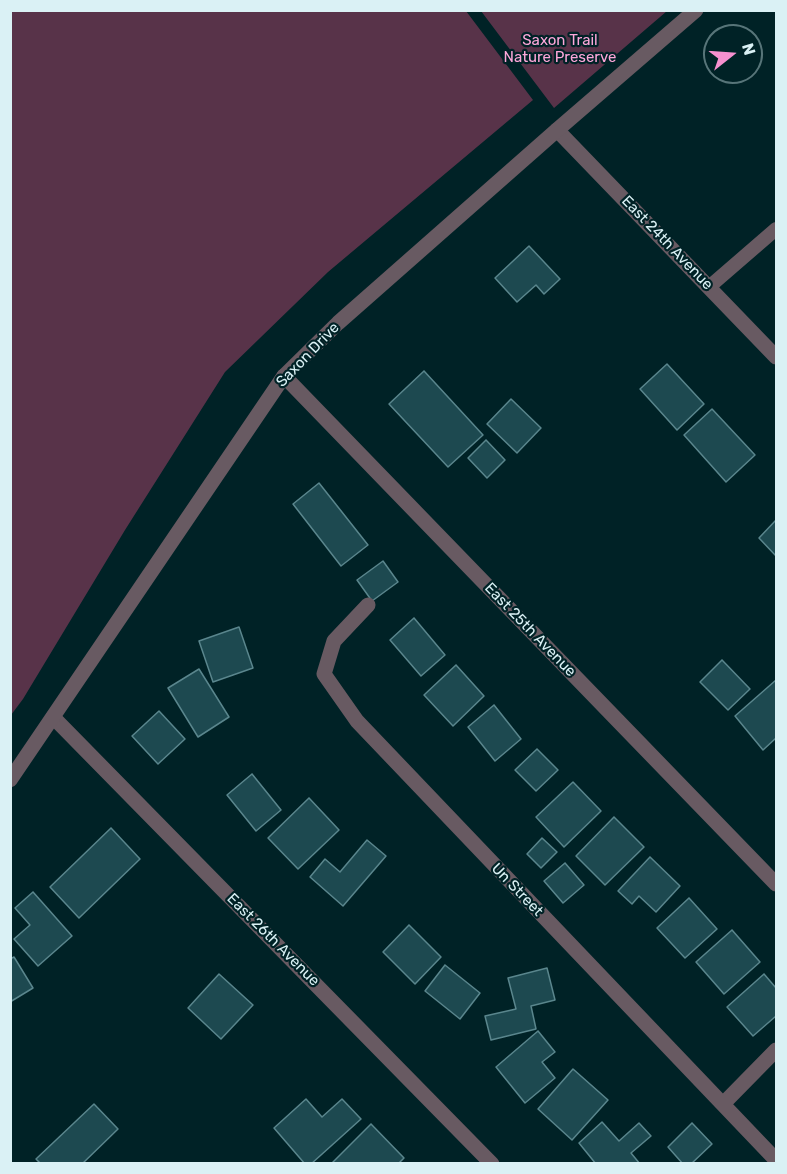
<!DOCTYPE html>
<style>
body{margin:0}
#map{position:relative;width:787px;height:1174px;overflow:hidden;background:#002226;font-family:Rubik,sans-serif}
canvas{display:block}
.frame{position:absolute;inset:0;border:12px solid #daf1f5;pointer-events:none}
.north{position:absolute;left:703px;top:24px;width:60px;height:60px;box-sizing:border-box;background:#002226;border:2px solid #577579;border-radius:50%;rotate:73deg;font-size:16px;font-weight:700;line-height:24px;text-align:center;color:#daf1f5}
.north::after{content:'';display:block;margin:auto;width:21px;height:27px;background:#f690cf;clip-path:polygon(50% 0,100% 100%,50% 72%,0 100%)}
</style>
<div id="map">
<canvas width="787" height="1174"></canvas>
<div class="frame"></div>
<div class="north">N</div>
</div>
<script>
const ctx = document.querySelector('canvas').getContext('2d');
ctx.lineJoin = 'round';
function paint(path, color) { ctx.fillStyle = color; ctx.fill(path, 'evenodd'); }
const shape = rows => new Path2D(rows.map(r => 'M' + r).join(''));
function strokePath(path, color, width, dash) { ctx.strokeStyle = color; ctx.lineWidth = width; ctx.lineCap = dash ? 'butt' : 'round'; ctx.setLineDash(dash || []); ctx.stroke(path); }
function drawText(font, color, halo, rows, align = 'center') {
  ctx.font = font + ' Rubik,sans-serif'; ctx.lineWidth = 4.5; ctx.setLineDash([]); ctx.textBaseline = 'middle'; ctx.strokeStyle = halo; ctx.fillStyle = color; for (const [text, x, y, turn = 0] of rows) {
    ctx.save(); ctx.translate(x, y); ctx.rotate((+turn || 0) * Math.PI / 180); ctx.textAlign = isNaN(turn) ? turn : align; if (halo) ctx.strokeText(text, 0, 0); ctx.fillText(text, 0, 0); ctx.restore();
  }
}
paint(shape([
 [11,10,466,11,533,100,328,272,225,372,125,530,23,699,11,715],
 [481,11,667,11,554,108]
]), '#583349');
const building = shape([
 [529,246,560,279,544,294,536,285,517,302,495,278,529,246],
 [667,364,704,404,677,430,640,389,667,364],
 [424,371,483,435,448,467,389,404,424,371],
 [511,399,541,428,517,453,487,424,511,399],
 [712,409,755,455,726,482,684,435,712,409],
 [486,440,505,460,487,478,468,458,486,440],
 [319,483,368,545,341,566,293,504,319,483],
 [776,520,776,556,759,538,776,520],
 [383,561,398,582,372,601,357,580,383,561],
 [414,618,445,655,421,676,390,640,414,618],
 [239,627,253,668,213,682,199,641,239,627],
 [722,660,750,689,728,710,700,682,722,660],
 [456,665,484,696,453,726,424,695,456,665],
 [199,669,229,717,198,737,168,688,199,669],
 [776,680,776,738,763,750,735,716,776,680],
 [494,705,521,739,495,761,468,727,494,705],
 [159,711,185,739,158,764,132,736,159,711],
 [537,749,558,770,536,791,515,770,537,749],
 [252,774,281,810,256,831,227,795,252,774],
 [573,782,601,811,564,847,536,817,573,782],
 [309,798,339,830,298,869,268,838,309,798],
 [614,817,644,847,605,885,576,856,614,817],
 [111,828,140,859,79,918,50,887,111,828],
 [542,838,557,852,541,868,527,854,542,838],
 [367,840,386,856,343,906,310,877,325,859,340,872,367,840],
 [650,857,680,886,656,912,639,896,632,904,618,891,650,857],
 [565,863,584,885,563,903,544,881,565,863],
 [33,892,72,936,38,966,14,939,30,925,15,908,33,892],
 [689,898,717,929,685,958,657,928,689,898],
 [409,925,441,957,415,984,383,952,409,925],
 [732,930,760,962,724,994,696,962,732,930],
 [14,957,33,988,10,1002,10,959,14,957],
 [445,965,480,993,460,1019,425,991,445,965],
 [547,968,555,1000,531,1006,536,1029,491,1040,485,1016,516,1009,508,978,547,968],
 [219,974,253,1005,221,1039,188,1008,219,974],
 [764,974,776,988,776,1016,753,1036,727,1007,764,974],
 [538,1031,555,1052,542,1062,555,1078,525,1103,496,1067,538,1031],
 [573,1069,608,1100,572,1140,538,1109,573,1069],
 [306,1099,322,1117,342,1099,361,1119,311,1164,305,1164,274,1128,306,1099],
 [94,1104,118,1129,82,1164,41,1164,36,1159,94,1104],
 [602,1122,619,1141,639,1123,651,1136,631,1153,640,1164,596,1164,579,1143,602,1122],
 [692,1123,712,1144,691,1164,683,1164,668,1147,692,1123],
 [371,1124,404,1158,398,1164,331,1164,371,1124]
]);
paint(building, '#1d4950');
strokePath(building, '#5a868d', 1.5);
strokePath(shape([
 [709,287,776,229]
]), '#685a62', 14);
strokePath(shape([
 [557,130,776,357],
 [284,376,776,884],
 [368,605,334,641,324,674,357,721,776,1160],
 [53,717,492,1164],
 [723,1104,776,1050]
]), '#685a62', 15);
strokePath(shape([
 [10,780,284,376,338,323,557,130,696,10]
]), '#685a62', 15);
drawText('15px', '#fda7da', '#002226', [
 ["Saxon Trail",560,41],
 ["Nature Preserve",560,58]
]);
drawText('15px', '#daf1f5', '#002226', [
 ["East 24th Avenue",667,243,46],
 ["Saxon Drive",308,355,-46],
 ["East 25th Avenue",530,630,46],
 ["Un Street",517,890,46],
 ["East 26th Avenue",273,940,45]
]);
</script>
